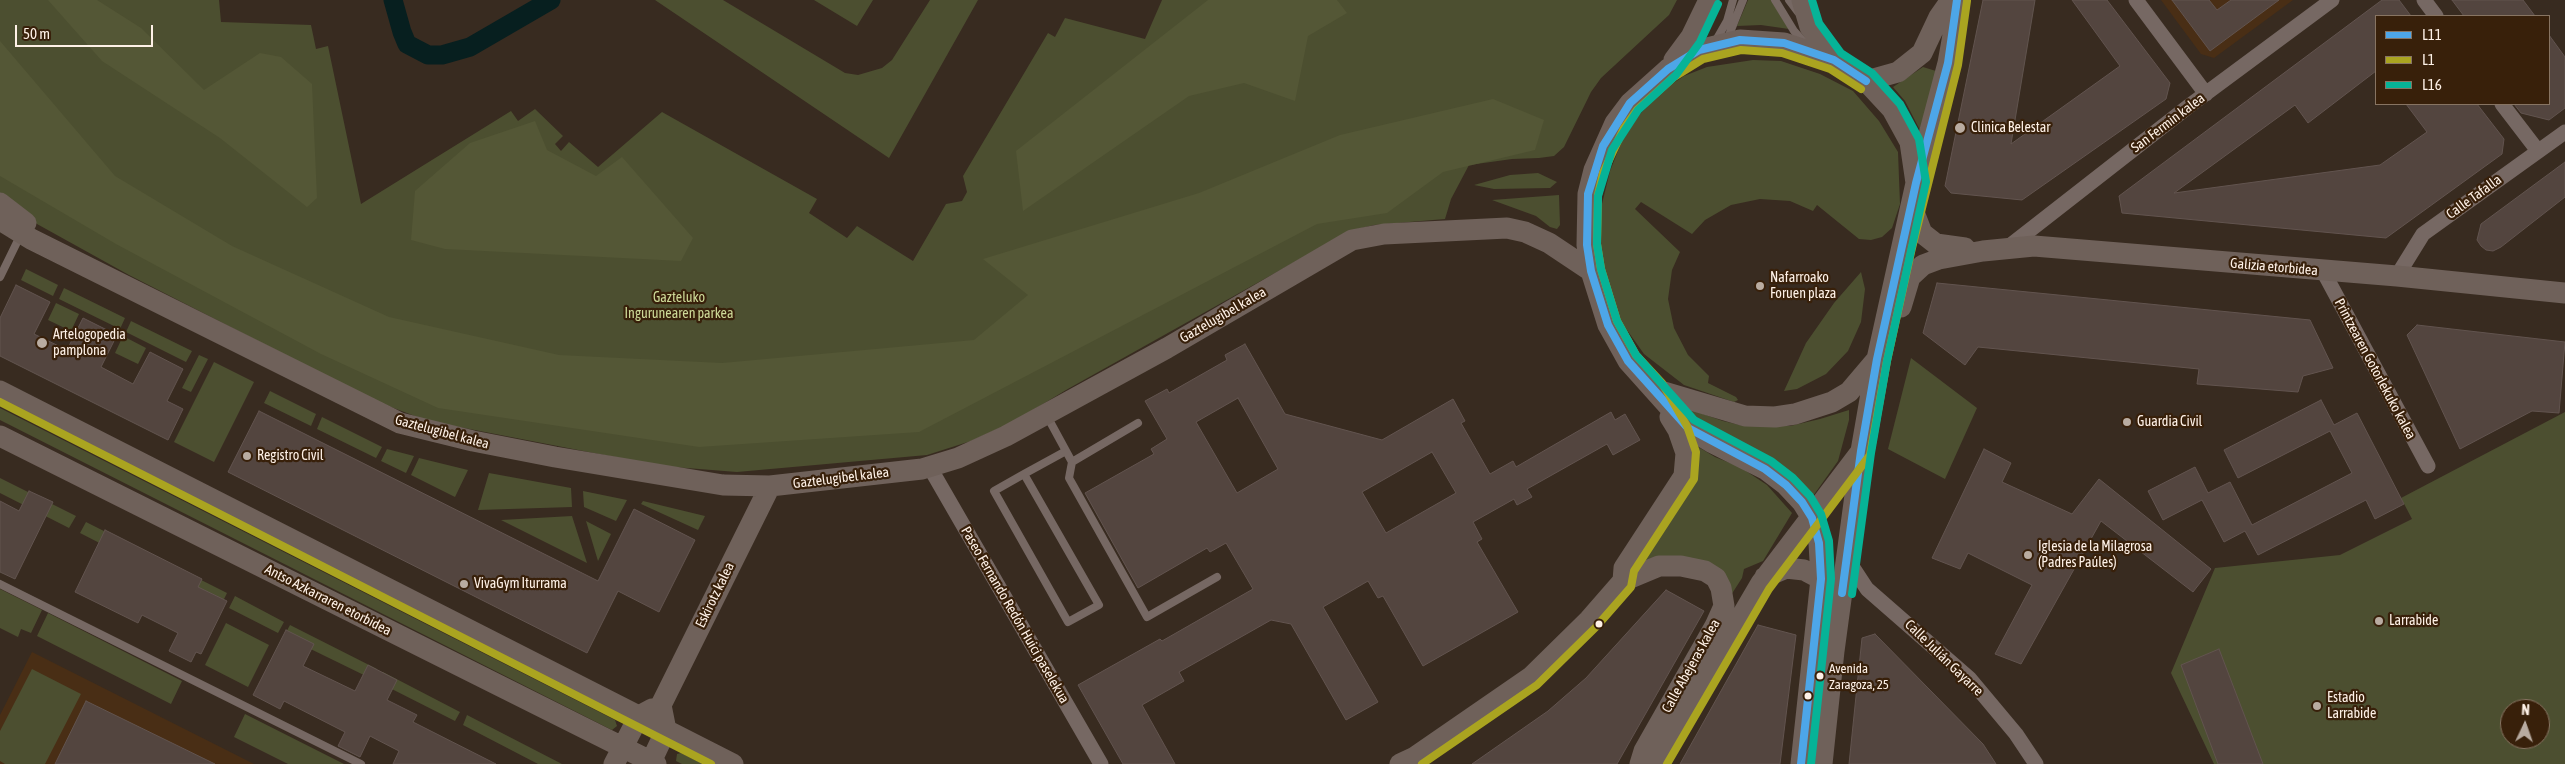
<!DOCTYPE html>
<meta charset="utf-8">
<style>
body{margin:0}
#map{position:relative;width:2565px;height:764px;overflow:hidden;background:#382b20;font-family:"Asap Condensed",sans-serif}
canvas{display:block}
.legend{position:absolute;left:2375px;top:15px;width:175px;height:90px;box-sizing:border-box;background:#38200a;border:1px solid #877462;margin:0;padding:6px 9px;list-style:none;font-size:15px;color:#fef1e7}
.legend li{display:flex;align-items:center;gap:10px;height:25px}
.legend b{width:25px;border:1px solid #877462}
.north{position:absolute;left:2500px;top:699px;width:50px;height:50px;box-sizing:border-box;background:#38200a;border:1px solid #877462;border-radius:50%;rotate:3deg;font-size:14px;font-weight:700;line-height:20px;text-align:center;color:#fef1e7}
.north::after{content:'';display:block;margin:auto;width:18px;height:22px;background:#b9aca1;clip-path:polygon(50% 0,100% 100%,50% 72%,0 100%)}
.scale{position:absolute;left:15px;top:25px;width:138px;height:22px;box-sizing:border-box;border:2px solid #fef1e7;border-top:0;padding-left:6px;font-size:15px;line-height:18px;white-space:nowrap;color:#fef1e7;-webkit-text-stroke:4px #38200a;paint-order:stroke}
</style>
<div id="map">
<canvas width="2565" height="764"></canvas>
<ul class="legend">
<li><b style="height:6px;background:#4da6e8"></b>L11</li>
<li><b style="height:6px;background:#aaa420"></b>L1</li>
<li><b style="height:6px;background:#06b397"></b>L16</li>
</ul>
<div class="north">N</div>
<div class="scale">50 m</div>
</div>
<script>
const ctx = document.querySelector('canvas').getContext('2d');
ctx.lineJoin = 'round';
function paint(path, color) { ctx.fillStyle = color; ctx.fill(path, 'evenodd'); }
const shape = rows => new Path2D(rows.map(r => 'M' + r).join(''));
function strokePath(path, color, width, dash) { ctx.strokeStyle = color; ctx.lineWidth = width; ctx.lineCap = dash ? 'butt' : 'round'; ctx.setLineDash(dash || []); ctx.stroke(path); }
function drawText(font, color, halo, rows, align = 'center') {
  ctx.font = font + ' "Asap Condensed",sans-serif'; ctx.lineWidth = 4.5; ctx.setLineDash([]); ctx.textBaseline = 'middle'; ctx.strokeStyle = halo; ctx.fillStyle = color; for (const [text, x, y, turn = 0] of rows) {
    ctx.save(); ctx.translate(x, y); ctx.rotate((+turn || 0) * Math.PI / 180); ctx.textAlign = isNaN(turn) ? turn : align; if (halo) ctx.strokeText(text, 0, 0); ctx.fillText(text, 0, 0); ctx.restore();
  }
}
paint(shape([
 [2161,0,2293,0,2214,58,2201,54],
 [32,652,254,764,0,764,0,715]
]), '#492e15');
paint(shape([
 [0,0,219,0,221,22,311,25,316,49,328,46,361,204,511,111,518,121,535,109,563,136,555,144,561,151,569,142,598,167,662,112,817,199,809,213,847,238,857,226,913,261,946,204,962,201,967,192,963,176,1048,33,1055,37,1065,18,1145,39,1162,0,1677,0,1669,15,1601,78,1591,92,1564,147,1554,156,1539,158,1512,159,1469,165,1451,199,1445,219,1374,225,1350,231,1066,390,1015,421,971,441,927,455,737,472,661,466,428,421,383,404,307,366,129,275,37,224,0,195],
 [655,0,723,0,845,73,858,75,882,68,892,60,930,0,978,0,889,158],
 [814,0,873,0,857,26],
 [1748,0,1771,0,1789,29,1761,25,1737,26],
 [1753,60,1781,61,1820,74,1853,91,1879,121,1898,152,1900,204,1892,228,1882,237,1871,240,1859,239,1817,205,1813,211,1790,201,1760,199,1731,205,1705,220,1692,234,1641,202,1635,209,1680,252,1672,270,1668,299,1674,328,1688,355,1709,376,1708,383,1736,397,1738,400,1734,402,1684,385,1644,354,1622,323,1605,283,1601,246,1601,208,1610,171,1622,141,1639,115,1666,88,1684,76,1707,67],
 [1923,67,1936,71,1922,134,1905,101,1893,87],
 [1538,173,1557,182,1550,188,1494,189,1474,185,1510,175],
 [1559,195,1560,225,1557,229,1550,227,1536,216,1492,200],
 [26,269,58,285,53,296,21,280],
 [1861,272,1865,289,1861,322,1848,351,1826,374,1797,389,1784,391,1806,343,1834,303],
 [64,288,125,318,120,329,59,299],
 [56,303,79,314,71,331,48,320],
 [131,321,192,351,186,362,126,332],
 [123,336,146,348,138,364,115,353],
 [199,355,208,359,191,392,182,388],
 [1911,358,1977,408,1945,479,1888,449],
 [214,362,254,382,214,462,174,442],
 [270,391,316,414,311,426,264,403],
 [1683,407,1723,421,1744,426,1790,426,1820,419,1849,410,1849,420,1838,461,1813,496,1794,476,1768,459,1695,422],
 [0,408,615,720,617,726,612,730,0,420],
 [2565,412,2565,764,2214,764,2171,673,2215,568,2340,555,2412,519,2401,498],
 [2510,709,2540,709,2540,739,2510,739],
 [322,417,382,447,376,458,317,429],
 [1695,445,1715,457,1740,467,1767,485,1792,513,1763,561,1744,569,1742,578,1724,606,1705,571,1637,564,1680,505,1693,480],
 [387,449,414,456,406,473,381,461],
 [419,458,468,470,455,497,411,475],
 [489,473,571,488,572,507,478,510],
 [0,478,76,516,69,528,0,493],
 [583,491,627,500,616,521,584,507],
 [643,501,705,516,698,530,641,504],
 [572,516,587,563,501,520],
 [586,521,611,534,598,561],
 [86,522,227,593,221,605,80,533],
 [0,589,42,610,31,633,21,629,18,637,0,628],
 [235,596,284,622,278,633,229,608],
 [48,613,182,681,171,704,37,636],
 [226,623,269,645,248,687,205,665],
 [290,625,377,669,372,679,284,636],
 [32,669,81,694,45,764,5,764,0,761,0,731],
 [383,672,460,712,455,721,378,682],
 [245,714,344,764,288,764,234,737],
 [467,715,562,764,538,764,463,725],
 [681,753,703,764,682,764,676,761,677,754]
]), '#4c4f30');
paint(shape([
 [48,0,97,0,141,28,204,90,260,53,281,57,312,84,317,198,307,207,220,138,102,61],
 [1208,0,1337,0,1347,13,1308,36,1295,101,1244,83,1189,96,1023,211,1016,151],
 [0,41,115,176,232,246,389,317,559,355,722,363,974,340,1028,295,983,259,1199,193,1340,135,1493,99,1544,120,1535,150,1443,172,1387,213,1317,224,919,432,699,447,438,408,321,354,116,244,0,176],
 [535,121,547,150,596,176,622,157,693,238,681,261,445,249,411,240,415,191,470,143]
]), '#545736');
strokePath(shape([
 [393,0,402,32,407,44,428,55,442,55,470,47,551,0]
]), '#071f1f', 19);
const building = shape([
 [1983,0,2035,0,2011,144,2120,66,2072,0,2107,0,2170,83,2166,99,2022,200,1951,193,1945,186,1983,0],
 [2172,0,2209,0,2217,10,2231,0,2279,0,2210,51,2172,0],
 [2382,0,2399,0,2411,16,2376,16,2376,71,2308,123,2295,105,2174,193,2380,165,2427,132,2406,104,2477,104,2504,139,2502,154,2386,238,2122,213,2119,196,2382,0],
 [2452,0,2523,0,2535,16,2464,16,2452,0],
 [2549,35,2565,57,2565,108,2549,120,2521,113,2514,104,2549,104,2549,35],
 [2565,162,2565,197,2501,247,2493,251,2486,250,2481,246,2477,240,2481,224,2565,162],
 [1937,283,2310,320,2333,368,2303,376,2298,392,2197,384,2199,369,1978,347,1965,365,1923,333,1937,283],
 [16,285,50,302,34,334,67,350,83,318,117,335,101,367,133,384,150,352,183,369,167,401,183,409,168,440,0,356,0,318,16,285],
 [2417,325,2565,342,2559,413,2532,411,2460,449,2407,335,2417,325],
 [1245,344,1285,414,1382,440,1453,399,1465,421,1461,423,1490,474,1513,461,1516,467,1611,412,1615,420,1625,414,1640,440,1613,455,1607,444,1527,489,1532,497,1517,505,1514,499,1473,522,1482,539,1477,542,1518,612,1423,666,1383,596,1378,598,1368,581,1323,607,1378,702,1346,720,1291,624,1271,620,1179,672,1184,681,1142,705,1175,764,1123,764,1078,685,1160,639,1162,641,1253,589,1226,543,1210,552,1207,548,1138,588,1085,493,1154,454,1151,449,1167,439,1145,401,1167,389,1169,393,1227,360,1225,355,1245,344],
 [1238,398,1278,469,1237,493,1196,422,1238,398],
 [1432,452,1456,493,1386,533,1362,492,1432,452],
 [2321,400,2334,425,2357,413,2404,504,2375,519,2366,500,2258,555,2245,531,2224,542,2202,500,2163,520,2148,491,2195,467,2208,493,2230,482,2252,525,2352,473,2330,431,2238,478,2224,450,2321,400],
 [259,411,598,581,634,509,695,540,659,612,618,591,587,653,228,472,259,411],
 [1984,449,2011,463,2002,482,2072,514,2099,479,2211,569,2193,592,2101,521,2021,664,1995,654,2032,585,1968,553,1960,569,1932,558,1984,449],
 [29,491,53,502,15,579,0,572,0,501,19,511,29,491],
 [105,530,202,579,198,587,227,601,201,654,196,652,191,662,169,651,178,633,142,615,138,623,75,592,105,530],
 [1666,590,1704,611,1617,764,1472,764,1548,711,1586,678,1666,590],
 [1758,625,1796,635,1780,764,1680,764,1758,625],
 [286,630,314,644,303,666,355,691,368,665,397,680,387,700,417,715,413,722,496,764,393,764,399,751,370,736,360,757,338,746,345,732,284,701,280,709,253,695,286,630],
 [1875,634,1983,744,1996,764,1849,764,1862,638,1875,634],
 [2219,649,2263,764,2218,764,2181,665,2219,649],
 [86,701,215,764,55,764,86,701]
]);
paint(building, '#53453f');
strokePath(building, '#62544f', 1);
strokePath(shape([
 [1775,0,1794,31,1805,43],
 [1789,0,1798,12],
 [1727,40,1743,0],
 [1715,42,1727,21,1733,0],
 [0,277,21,234],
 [1047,416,1072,462,1138,423],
 [1072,462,1069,478,1147,617,1217,577],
 [1024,474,1099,605,1068,622,994,491,1024,474,1066,451],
 [0,584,361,764]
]), '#766863', 8);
strokePath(shape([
 [2136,0,2206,94],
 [2424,0,2436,16],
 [2502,104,2538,151],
 [2007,248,2189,106,2332,0],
 [2323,271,2428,466],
 [2397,276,2423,234,2565,132],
 [929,466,1101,764],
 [1846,557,1867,589,1970,679,2016,734,2036,764]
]), '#766863', 15);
strokePath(shape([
 [1802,0,1810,27,1834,60],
 [1674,60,1691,37,1709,0],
 [1866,81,1898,72,1922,53,1939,17,1951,0],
 [1918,176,1948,63,1956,18,1957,0],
 [0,203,26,223],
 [1912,207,1922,233,1936,244,1965,248],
 [0,220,31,239,400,423,473,441,555,457,723,485,770,486,922,469,958,458,1006,436,1167,348,1352,240,1384,234,1507,228,1525,232,1549,243,1591,271],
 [1901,307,1910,277,1923,265,1939,259,1983,251,2034,246,2397,276,2565,293],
 [1654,389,1745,416,1775,417,1795,414,1832,402,1849,392,1877,359],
 [0,391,733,764],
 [0,436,656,764],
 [1765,577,1786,568,1804,570,1821,579],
 [1623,581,1624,568,1684,476,1686,453,1678,430,1670,417],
 [614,764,639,716,652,709],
 [650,764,666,730,661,705,770,486],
 [1400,764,1415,757,1531,677,1589,620,1623,581,1659,566,1681,566,1705,571,1716,578,1721,588,1724,606,1715,626,1644,751,1640,764],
 [1655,764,1761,583,1859,454],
 [1801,764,1821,579,1819,543,1812,518,1802,502,1786,485,1765,469,1711,442,1688,428,1628,361,1608,325,1591,271,1587,245,1588,194,1594,170,1615,123,1630,103,1668,69,1699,50,1740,40,1784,43,1805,50,1834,60,1866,81,1892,109,1910,142,1916,183,1877,359,1861,451,1834,651,1822,764]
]), '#6f615a', 21);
strokePath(shape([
 [1842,593,1861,451,1877,359,1916,183,1948,63,1957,0],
 [1801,764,1821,579,1819,543,1812,518,1802,502,1786,485,1765,469,1688,428,1628,361,1608,325,1591,271,1587,245,1588,194,1603,146,1630,103,1668,69,1699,50,1740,40,1784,43,1834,60,1866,81]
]), '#4da6e8', 8);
strokePath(shape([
 [0,402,711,764],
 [1422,764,1537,685,1596,627,1631,587,1634,571,1694,479,1696,452,1687,426,1662,383,1636,355,1617,321,1601,269,1597,244,1598,195,1603,173,1624,128,1637,110,1674,77,1703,59,1741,50,1782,53,1830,69,1861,89],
 [1667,764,1769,589,1870,455,1887,361,1912,248,1958,65,1967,1]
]), '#aaa420', 8);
strokePath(shape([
 [1812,0,1819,23,1841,53,1872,73,1900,104,1919,139,1926,182,1887,361,1871,453,1852,594],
 [1718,4,1700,42,1676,75,1638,110,1612,150,1598,196,1597,244,1601,269,1617,321,1636,355,1694,420,1771,461,1793,478,1810,496,1821,514,1829,541,1831,579,1811,764]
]), '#06b397', 8);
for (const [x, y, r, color] of [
 [1960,128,6,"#b9aca1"],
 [1760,286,5,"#b9aca1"],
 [42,343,6,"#b9aca1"],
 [2127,422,5,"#b9aca1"],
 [247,456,5,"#b9aca1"],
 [2028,555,5,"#b9aca1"],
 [464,584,5,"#b9aca1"],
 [2379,621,5,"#b9aca1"],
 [1599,624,4.5,"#fef1e7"],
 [1820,676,4.5,"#fef1e7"],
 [1808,696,4.5,"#fef1e7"],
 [2317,706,5,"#b9aca1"]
]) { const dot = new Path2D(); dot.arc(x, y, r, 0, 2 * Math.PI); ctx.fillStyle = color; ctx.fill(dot); strokePath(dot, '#38200a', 2); }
drawText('13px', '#fef1e7', '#38200a', [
 ["Avenida",1829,669],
 ["Zaragoza, 25",1829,685]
], 'left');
drawText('14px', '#fef1e7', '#38200a', [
 ["San Fermin kalea",2168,123,-37],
 ["Calle Tafalla",2474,197,-36],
 ["Galizia etorbidea",2274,267,5],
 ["Gaztelugibel kalea",1223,315,-30],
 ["Printzearen Gotorlekuko kalea",2375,369,62],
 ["Gaztelugibel kalea",442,432,15],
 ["Gaztelugibel kalea",841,478,-7],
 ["Eskirotz kalea",715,595,-64],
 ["Antso Azkarraren etorbidea",328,600,27],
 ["Paseo Fernando Redón Huici paselekua",1015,615,60],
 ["Calle Julián Gayarre",1944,658,44],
 ["Calle Abejeras kalea",1691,666,-61]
]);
drawText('14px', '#fef1e7', '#38200a', [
 ["Clinica Belestar",1971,128],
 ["Nafarroako",1770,278],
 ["Foruen plaza",1770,294],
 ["Artelogopedia",53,335],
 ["pamplona",53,351],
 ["Guardia Civil",2137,422],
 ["Registro Civil",257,456],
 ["Iglesia de la Milagrosa",2038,547],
 ["(Padres Paúles)",2038,563],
 ["VivaGym Iturrama",474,584],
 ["Larrabide",2389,621],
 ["Estadio",2327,698],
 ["Larrabide",2327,714]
], 'left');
drawText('14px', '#cdd998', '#38200a', [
 ["Gazteluko",679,298],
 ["Ingurunearen parkea",679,314]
]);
</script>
